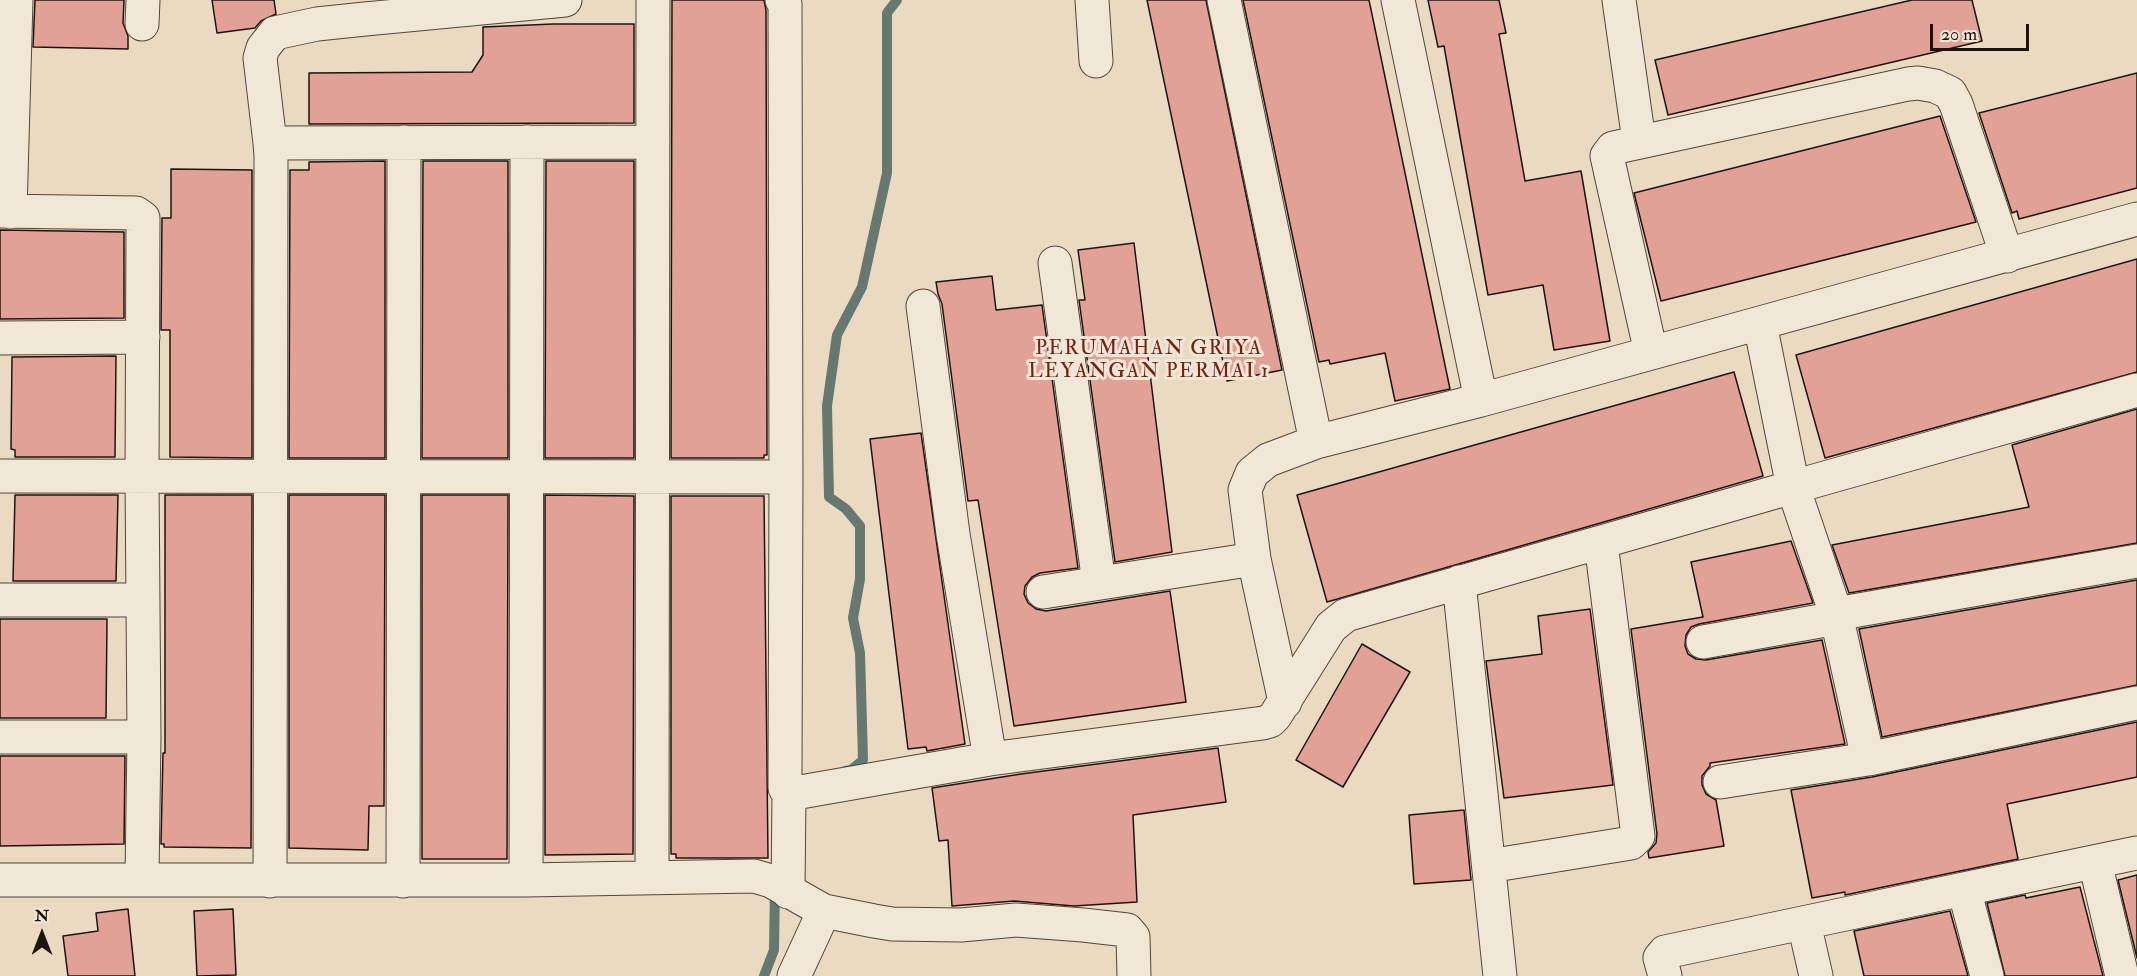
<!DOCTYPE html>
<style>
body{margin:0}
#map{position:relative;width:2137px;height:976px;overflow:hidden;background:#eadac2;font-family:"IM FELL Double Pica",serif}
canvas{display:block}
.north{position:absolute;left:12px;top:904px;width:60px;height:60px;-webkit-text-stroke:4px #f1e7d7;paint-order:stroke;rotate:0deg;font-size:16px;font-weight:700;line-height:24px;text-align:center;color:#1e140d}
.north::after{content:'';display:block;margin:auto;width:21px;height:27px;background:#1e140d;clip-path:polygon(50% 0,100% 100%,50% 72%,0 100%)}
.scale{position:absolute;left:1930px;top:24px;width:99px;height:27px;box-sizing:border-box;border:3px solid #1e140d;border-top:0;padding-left:8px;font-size:18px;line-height:21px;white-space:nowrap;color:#1e140d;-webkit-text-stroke:4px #f1e7d7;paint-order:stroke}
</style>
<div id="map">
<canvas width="2137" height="976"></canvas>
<div class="north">N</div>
<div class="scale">20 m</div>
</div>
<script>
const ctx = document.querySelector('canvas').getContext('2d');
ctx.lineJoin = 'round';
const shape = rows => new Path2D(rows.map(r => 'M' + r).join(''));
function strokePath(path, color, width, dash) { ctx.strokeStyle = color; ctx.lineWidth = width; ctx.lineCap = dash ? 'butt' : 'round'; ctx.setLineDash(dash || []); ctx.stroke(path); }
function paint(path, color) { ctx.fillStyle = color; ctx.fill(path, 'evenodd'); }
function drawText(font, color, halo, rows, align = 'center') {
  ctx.font = font + ' "IM FELL Double Pica",serif'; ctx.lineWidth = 6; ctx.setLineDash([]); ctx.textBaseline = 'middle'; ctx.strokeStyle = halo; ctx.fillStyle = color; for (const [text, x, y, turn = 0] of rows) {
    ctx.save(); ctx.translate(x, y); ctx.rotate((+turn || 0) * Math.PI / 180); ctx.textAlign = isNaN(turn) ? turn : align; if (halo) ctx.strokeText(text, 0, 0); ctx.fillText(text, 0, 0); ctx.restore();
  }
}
strokePath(shape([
 [845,771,851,770,863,760,860,653,853,618,860,579,860,526,846,509,829,497,827,406,837,335,862,287,887,173,887,13,897,0],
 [764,976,774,950,775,888]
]), '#677870', 10);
const building = shape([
 [35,0,124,0,123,23,128,36,128,49,33,47,35,0],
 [212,0,274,0,276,14,261,21,255,28,217,33,212,0],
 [672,0,764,0,766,10,767,455,764,455,764,458,671,458,672,0],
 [1147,0,1206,0,1282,370,1227,381,1147,0],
 [1243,0,1369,0,1450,389,1395,401,1385,353,1330,364,1329,360,1319,362,1243,0],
 [1428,0,1499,0,1506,33,1499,34,1525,181,1581,171,1610,341,1554,350,1543,285,1488,295,1444,46,1438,47,1428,0],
 [1912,0,1972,0,1982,41,1668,115,1655,60,1912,0],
 [553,24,634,24,634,123,309,124,309,73,472,72,483,55,483,27,553,24],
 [2137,73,2137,188,2019,219,2017,211,2012,213,1979,113,2137,73],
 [1940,116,1976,222,1661,301,1634,193,1940,116],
 [385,161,385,458,289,458,290,170,309,170,309,162,385,161],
 [423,161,508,161,508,458,422,458,423,161],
 [546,161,634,161,634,458,545,458,546,161],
 [171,169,252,170,252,458,170,457,170,330,161,330,162,218,171,218,171,169],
 [0,230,124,232,124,318,0,319,0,230],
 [1134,243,1172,552,1115,562,1079,300,1085,300,1078,250,1134,243],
 [2137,259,2137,372,1825,458,1796,355,2137,259],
 [992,276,996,310,1042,305,1078,568,1040,573,1032,577,1025,586,1024,594,1028,603,1036,609,1046,611,1170,591,1186,702,1014,726,978,500,968,501,942,304,938,294,936,282,992,276],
 [116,356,115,457,15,457,15,450,11,449,12,357,116,356],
 [1734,372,1763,476,1327,602,1297,495,1734,372],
 [2137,409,2137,543,1849,593,1832,545,2029,507,2012,445,2137,409],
 [921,433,965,744,927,751,926,747,908,749,870,439,921,433],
 [15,495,118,495,116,581,13,581,15,495],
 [165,495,252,495,251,848,164,847,164,844,161,844,163,753,165,753,165,495],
 [289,495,385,495,384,806,369,806,368,850,289,848,289,495],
 [422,495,508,495,507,859,422,859,422,495],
 [545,495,634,496,633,854,545,855,545,495],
 [671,496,764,496,768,858,676,858,676,854,671,854,671,496],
 [1791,541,1813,603,1699,624,1691,627,1686,635,1685,646,1688,654,1696,659,1706,660,1822,640,1845,744,1710,763,1710,766,1702,776,1702,785,1706,794,1716,800,1724,846,1649,858,1648,852,1656,843,1657,834,1631,629,1703,617,1691,562,1791,541],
 [2137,580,2137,685,1882,737,1859,629,2137,580],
 [1590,609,1613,785,1504,798,1486,661,1542,654,1538,616,1590,609],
 [0,619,107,619,106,718,0,718,0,619],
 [1362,644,1410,672,1343,787,1296,760,1362,644],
 [2137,722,2137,777,2007,804,2018,859,1845,895,1845,892,1812,898,1791,790,1872,777,2137,722],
 [1218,748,1226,802,1133,815,1137,902,1074,906,1014,901,952,906,948,840,939,841,932,788,1021,774,1218,748],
 [0,756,125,756,124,844,0,846,0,756],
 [1464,810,1471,880,1414,884,1409,815,1464,810],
 [2137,875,2137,958,2118,880,2137,875],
 [2080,887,2103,976,2005,976,1987,903,2025,895,2026,898,2080,887],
 [128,909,135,976,68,976,63,936,98,931,96,913,128,909],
 [233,909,236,975,197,976,194,911,233,909],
 [1950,911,1968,976,1864,976,1854,931,1950,911]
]);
paint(building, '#e2a196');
strokePath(building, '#1e140d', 1.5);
const minor = shape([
 [782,0,785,4,786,477],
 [1092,0,1096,61],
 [1224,0,1316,442,1481,400],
 [1398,0,1481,400,2137,219],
 [1619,0,1639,141],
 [142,24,143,0],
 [270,143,260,58,263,48,275,33,317,24,365,19,565,0],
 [0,211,136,213,143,218,142,476,144,737,142,878],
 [10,212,16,0],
 [1055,263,1099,583],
 [923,306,953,534,990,759],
 [1760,324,1793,487,2137,390],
 [0,338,143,337],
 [1651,353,1607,156,1613,148,1908,84,1918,83,1935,86,1950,93,1956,104,2007,256],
 [0,476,786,477,785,774,785,788,789,794,788,892],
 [1459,582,1500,976],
 [1043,592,1254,559],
 [0,600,143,600],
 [1836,614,2137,561],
 [1703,642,1837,618],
 [1285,702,1254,559,1245,490,1252,473,1268,460,1316,442],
 [0,737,144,737],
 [1720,782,1868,759,2137,703],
 [789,794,990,759,1263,723,1270,721,1275,716,1331,627,1346,615,1793,487,1836,614,1868,759],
 [2095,862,2122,976],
 [1489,866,1631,843,1638,836,1601,543],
 [652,877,653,0],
 [0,880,526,880,754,876,771,881,824,911,874,921,892,924,961,925,1016,920,1083,925,1127,930,1133,937,1134,976],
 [526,880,527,142],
 [270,881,271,156,270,143,653,142],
 [403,881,404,142],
 [1804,923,1816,976],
 [794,976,824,911],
 [1665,976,1660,958,1665,952,1964,889],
 [1987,976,1964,889,2137,853]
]);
strokePath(minor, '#51463a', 35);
strokePath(minor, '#f1e7d7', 33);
ctx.letterSpacing = '1.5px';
drawText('20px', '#7a1f14', '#f1e7d7', [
 ["PERUMAHAN GRIYA",1149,350],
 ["LEYANGAN PERMAI 1",1149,373]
]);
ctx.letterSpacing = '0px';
</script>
